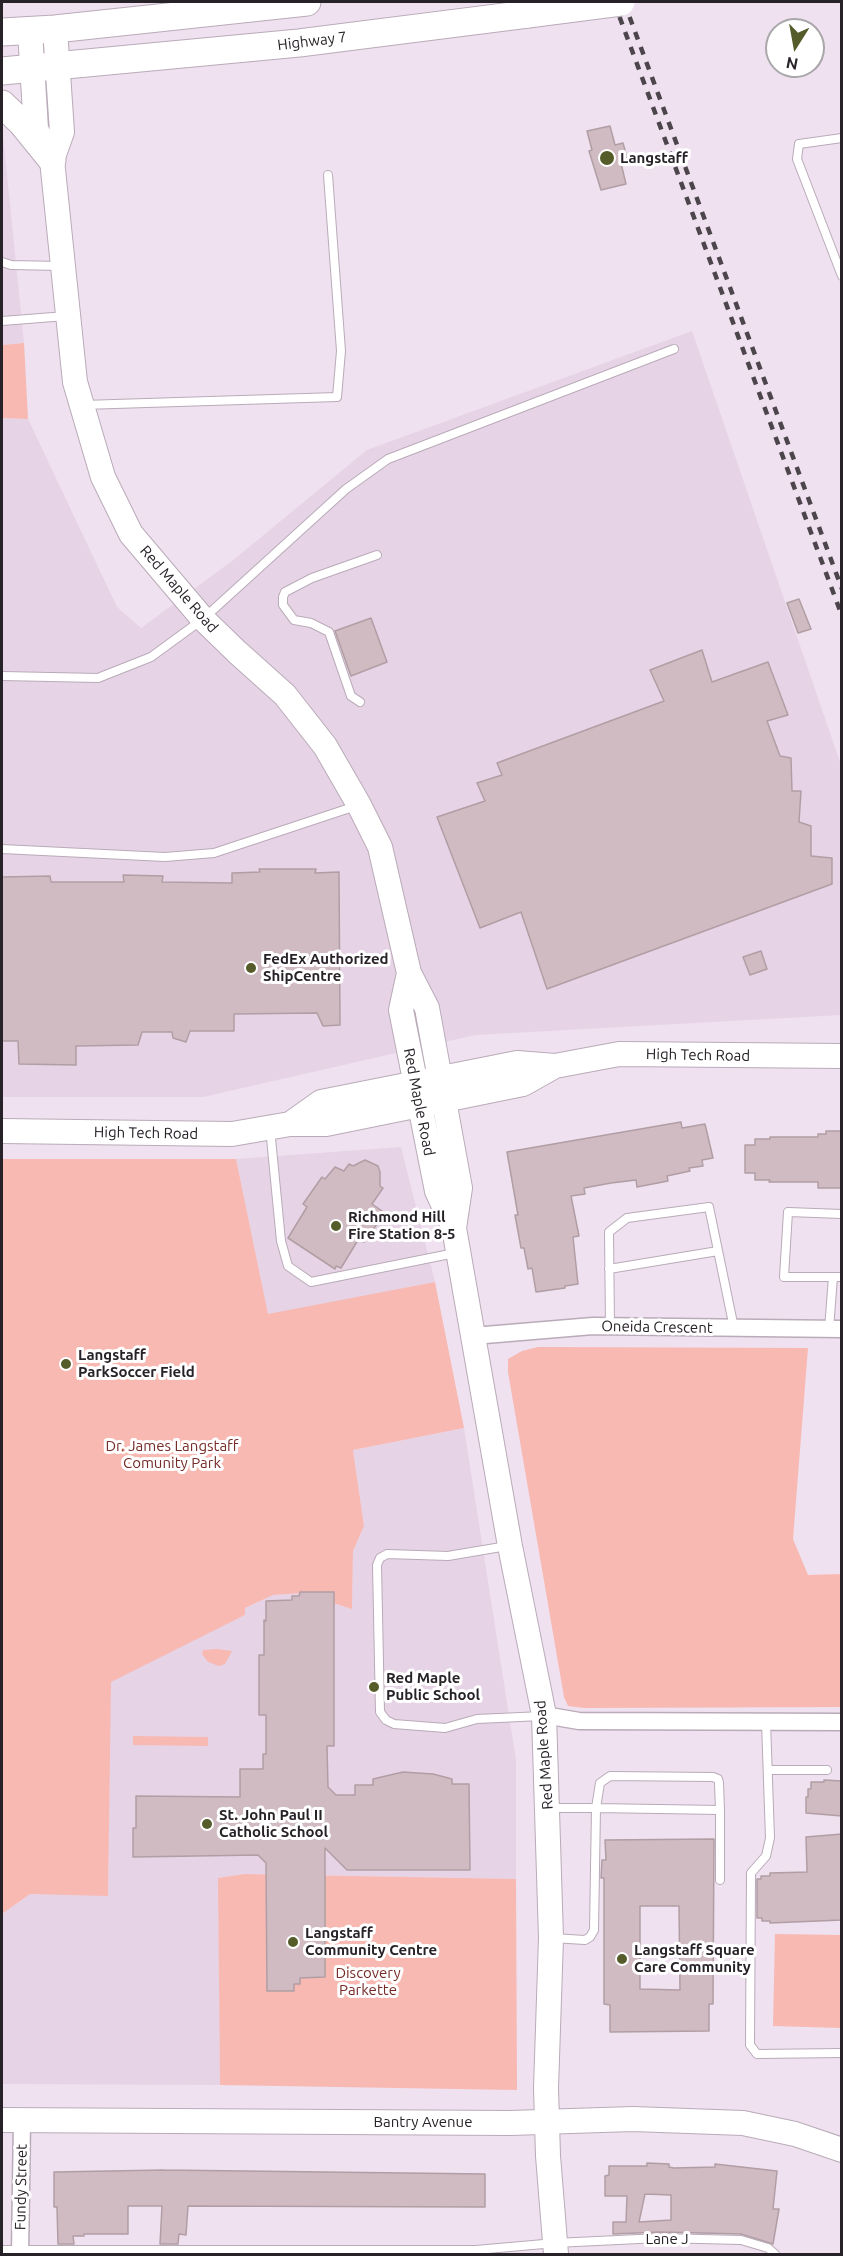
<!DOCTYPE html>
<style>
body{margin:0}
#map{position:relative;width:843px;height:2256px;overflow:hidden;background:#efe1ef;font-family:Ubuntu,sans-serif}
canvas{display:block}
.frame{position:absolute;inset:0;border:3px solid #272227;pointer-events:none}
.north{position:absolute;left:765px;top:18px;width:60px;height:60px;box-sizing:border-box;background:#fff;border:2px solid #a9a7a9;border-radius:50%;rotate:191deg;font-size:16px;font-weight:700;line-height:24px;text-align:center;color:#272227}
.north::after{content:'';display:block;margin:auto;width:21px;height:27px;background:#555b29;clip-path:polygon(50% 0,100% 100%,50% 72%,0 100%)}
</style>
<div id="map">
<canvas width="843" height="2256"></canvas>
<div class="frame"></div>
<div class="north">N</div>
</div>
<script>
const ctx = document.querySelector('canvas').getContext('2d');
ctx.lineJoin = 'round';
function paint(path, color) { ctx.fillStyle = color; ctx.fill(path, 'evenodd'); }
const shape = rows => new Path2D(rows.map(r => 'M' + r).join(''));
function strokePath(path, color, width, dash) { ctx.strokeStyle = color; ctx.lineWidth = width; ctx.lineCap = dash ? 'butt' : 'round'; ctx.setLineDash(dash || []); ctx.stroke(path); }
function drawText(font, color, halo, rows, align = 'center') {
  ctx.font = font + ' Ubuntu,sans-serif'; ctx.lineWidth = 6; ctx.setLineDash([]); ctx.textBaseline = 'middle'; ctx.strokeStyle = halo; ctx.fillStyle = color; for (const [text, x, y, turn = 0] of rows) {
    ctx.save(); ctx.translate(x, y); ctx.rotate((+turn || 0) * Math.PI / 180); ctx.textAlign = isNaN(turn) ? turn : align; if (halo) ctx.strokeText(text, 0, 0); ctx.fillText(text, 0, 0); ctx.restore();
  }
}
paint(shape([
 [2,134,3,135,24,343,2,345],
 [692,331,841,765,841,1015,475,1035,203,1097,2,1097,2,418,28,419,117,607,141,628,232,561,367,450],
 [401,1147,435,1282,268,1315,236,1159],
 [464,1428,516,1760,516,1879,244,1874,219,1878,220,2085,2,2084,2,1914,30,1894,108,1895,110,1682,245,1615,245,1608,273,1595,302,1593,352,1609,353,1551,364,1526,353,1450]
]), '#e7d3e6');
paint(shape([
 [24,343,28,419,2,418,2,345],
 [2,1159,236,1159,268,1314,435,1282,464,1428,353,1450,364,1526,353,1551,352,1609,302,1593,273,1595,245,1608,245,1615,111,1682,108,1896,30,1894,2,1914],
 [538,1347,808,1348,793,1539,808,1575,841,1574,841,1707,584,1708,568,1706,564,1697,508,1372,508,1359,522,1351],
 [217,1649,232,1651,225,1664,219,1666,208,1662,202,1654,203,1650],
 [133,1736,208,1737,208,1746,133,1745],
 [244,1874,516,1879,517,2090,220,2085,218,1878],
 [775,1934,841,1935,841,2028,773,2026]
]), '#f7b9b2');
const building = shape([
 [610,126,615,145,623,143,627,157,620,159,626,184,601,190,589,151,592,150,587,131,610,126],
 [799,599,811,629,798,633,787,603,799,599],
 [371,618,387,662,351,676,335,631,371,618],
 [702,650,712,682,768,662,788,715,767,721,780,756,791,758,792,791,801,791,799,822,811,826,811,856,832,858,832,884,547,989,521,912,480,928,437,817,485,801,477,783,502,775,497,763,664,701,650,670,702,650],
 [259,869,316,869,315,873,339,872,340,1025,323,1026,317,1013,234,1014,234,1031,190,1031,186,1042,173,1038,172,1032,142,1032,138,1045,76,1046,76,1065,19,1064,18,1041,2,1041,2,877,50,876,51,882,124,882,123,875,163,876,162,882,232,883,232,873,260,872,259,869],
 [761,951,767,969,750,975,743,957,761,951],
 [681,1122,682,1128,705,1124,713,1158,702,1160,703,1166,689,1168,690,1171,667,1176,668,1181,637,1187,636,1180,611,1183,584,1188,585,1194,571,1196,579,1236,573,1237,578,1284,565,1286,565,1288,536,1292,532,1268,528,1269,524,1248,521,1248,515,1215,518,1215,507,1152,681,1122],
 [826,1131,842,1131,842,1188,818,1188,818,1182,769,1182,770,1180,755,1180,755,1173,745,1173,745,1145,755,1145,755,1139,770,1139,770,1137,818,1137,818,1134,826,1134,826,1131],
 [365,1160,378,1166,380,1172,380,1186,383,1188,372,1204,385,1213,364,1242,358,1240,341,1268,336,1266,335,1269,288,1238,307,1207,303,1204,322,1177,325,1179,335,1167,344,1171,349,1164,353,1166,365,1160],
 [300,1592,334,1592,334,1746,327,1746,328,1787,336,1795,355,1795,355,1785,373,1785,373,1779,403,1772,433,1774,452,1779,452,1784,469,1784,470,1870,347,1870,325,1848,325,1977,300,1978,300,1984,294,1984,294,1991,267,1991,266,1863,258,1855,133,1857,133,1828,136,1828,136,1796,240,1797,240,1769,263,1769,263,1754,266,1754,266,1715,259,1715,259,1655,264,1655,264,1620,266,1621,266,1601,292,1600,292,1596,299,1596,300,1592],
 [824,1780,842,1781,842,1816,806,1813,806,1797,808,1797,808,1789,811,1789,811,1782,824,1782,824,1780],
 [842,1834,842,1920,770,1923,770,1921,762,1921,762,1918,757,1918,757,1879,761,1879,761,1876,770,1876,770,1873,807,1872,806,1837,842,1834],
 [714,1839,713,2004,709,2004,709,2031,610,2032,610,2005,604,2004,604,1878,601,1878,602,1860,606,1860,605,1840,714,1839],
 [640,1906,679,1906,680,1990,640,1989,640,1906],
 [647,2163,669,2164,669,2167,674,2168,715,2167,715,2164,777,2171,773,2209,779,2209,773,2244,741,2234,660,2232,613,2234,613,2222,626,2222,627,2196,605,2196,605,2176,609,2175,609,2166,647,2166,647,2163],
 [645,2194,671,2195,671,2220,639,2222,645,2194],
 [164,2170,485,2174,485,2207,188,2206,186,2235,179,2234,178,2244,160,2244,162,2206,128,2206,128,2234,84,2234,84,2236,73,2236,74,2244,58,2244,57,2207,54,2207,54,2172,164,2170]
]);
paint(building, '#cfbbc1');
strokePath(building, '#b19ea4', 1.5);
const lane = shape([
 [842,138,799,144,797,159,842,276],
 [2,262,11,265,60,266],
 [2,321,66,316],
 [83,405,337,397,341,351,328,175],
 [2,676,98,678,151,657,203,619,346,489,388,459,674,349],
 [360,702,351,696,329,632,311,623,294,620,283,605,283,597,285,592,312,578,377,555],
 [2,849,165,857,214,853,356,806],
 [270,1128,281,1241,288,1266,311,1282,455,1253],
 [842,1214,788,1212,784,1277,842,1277],
 [609,1269,718,1251],
 [610,1326,609,1232,627,1218,709,1207,734,1328],
 [829,1329,833,1277],
 [507,1546,448,1556,387,1554,380,1558,377,1565,380,1712,386,1720,394,1724,445,1728,477,1719,542,1716],
 [766,1722,770,1838,766,1856,751,1873,750,2045,757,2054,842,2053],
 [768,1770,827,1770],
 [549,1808,596,1808,720,1810,719,1783,718,1779,713,1777,610,1776,600,1783,596,1808,594,1930,590,1937,585,1940,552,1938],
 [720,1810,720,1880],
 [2,2250,476,2250,555,2243,660,2238,741,2240,768,2248,775,2254]
]);
const street = shape([
 [473,1336,593,1326,842,1329],
 [544,1715,579,1721,842,1722],
 [20,2254,22,2120]
]);
const secondary = shape([
 [30,31,36,129,52,160,75,382,103,477,131,534,203,619,237,652,285,695,325,746,359,805,380,847,409,973,427,1008,460,1188,454,1228],
 [52,160,62,132,55,29],
 [409,973,401,1010,437,1191,454,1228,510,1546,544,1715,551,1938,546,2088,548,2156,556,2254],
 [290,1124,321,1102,517,1063,555,1066,619,1054,842,1056],
 [2,1131,232,1134,290,1124,326,1124,523,1084,555,1066],
 [2,2120,510,2123,633,2119,743,2123,795,2134,842,2150]
]);
const primary = shape([
 [2,32,55,29,307,2],
 [2,71,299,43,528,14],
 [2,104,22,123,52,160]
]);
strokePath(lane, '#b9abb8', 10);
strokePath(street, '#b9abb8', 19);
strokePath(secondary, '#b9abb8', 26);
strokePath(primary, '#b9abb8', 29);
strokePath(lane, '#fff', 8);
strokePath(street, '#fff', 16);
strokePath(secondary, '#fff', 24);
strokePath(primary, '#fff', 27);
strokePath(shape([
 [614,2,842,616],
 [624,2,842,589]
]), '#4c464c', 4.5, [8, 8]);
const primaryBridge = shape([
 [528,14,621,2]
]);
strokePath(primaryBridge, '#b9abb8', 29, []);
strokePath(primaryBridge, '#fff', 27);
for (const [x, y, r, color] of [
 [607,158,8,"#555b29"],
 [251,968,6,"#555b29"],
 [336,1226,6,"#555b29"],
 [66,1364,6,"#555b29"],
 [374,1687,6,"#555b29"],
 [207,1824,6,"#555b29"],
 [293,1942,6,"#555b29"],
 [622,1959,6,"#555b29"]
]) { const dot = new Path2D(); dot.arc(x, y, r, 0, 2 * Math.PI); ctx.fillStyle = color; ctx.fill(dot); strokePath(dot, '#fff', 2); }
drawText('15px', '#272227', '#fff', [
 ["Highway 7",312,41,-7],
 ["Red Maple Road",179,589,49],
 ["High Tech Road",698,1055,1],
 ["Red Maple Road",419,1102,79],
 ["High Tech Road",146,1133,1],
 ["Oneida Crescent",657,1327,1],
 ["Red Maple Road",544,1755,-94],
 ["Bantry Avenue",423,2122],
 ["Fundy Street",21,2187,-89],
 ["Lane J",667,2239]
]);
drawText('bold 15px', '#272227', '#fff', [
 ["Langstaff",620,158],
 ["FedEx Authorized",263,959],
 ["ShipCentre",263,976],
 ["Richmond Hill",348,1217],
 ["Fire Station 8-5",348,1234],
 ["Langstaff",78,1355],
 ["ParkSoccer Field",78,1372],
 ["Red Maple",386,1678],
 ["Public School",386,1695],
 ["St. John Paul II",219,1815],
 ["Catholic School",219,1832],
 ["Langstaff",305,1933],
 ["Community Centre",305,1950],
 ["Langstaff Square",634,1950],
 ["Care Community",634,1967]
], 'left');
drawText('15px', '#752b27', '#fff', [
 ["Dr. James Langstaff",172,1446],
 ["Comunity Park",172,1463],
 ["Discovery",368,1973],
 ["Parkette",368,1990]
]);
</script>
